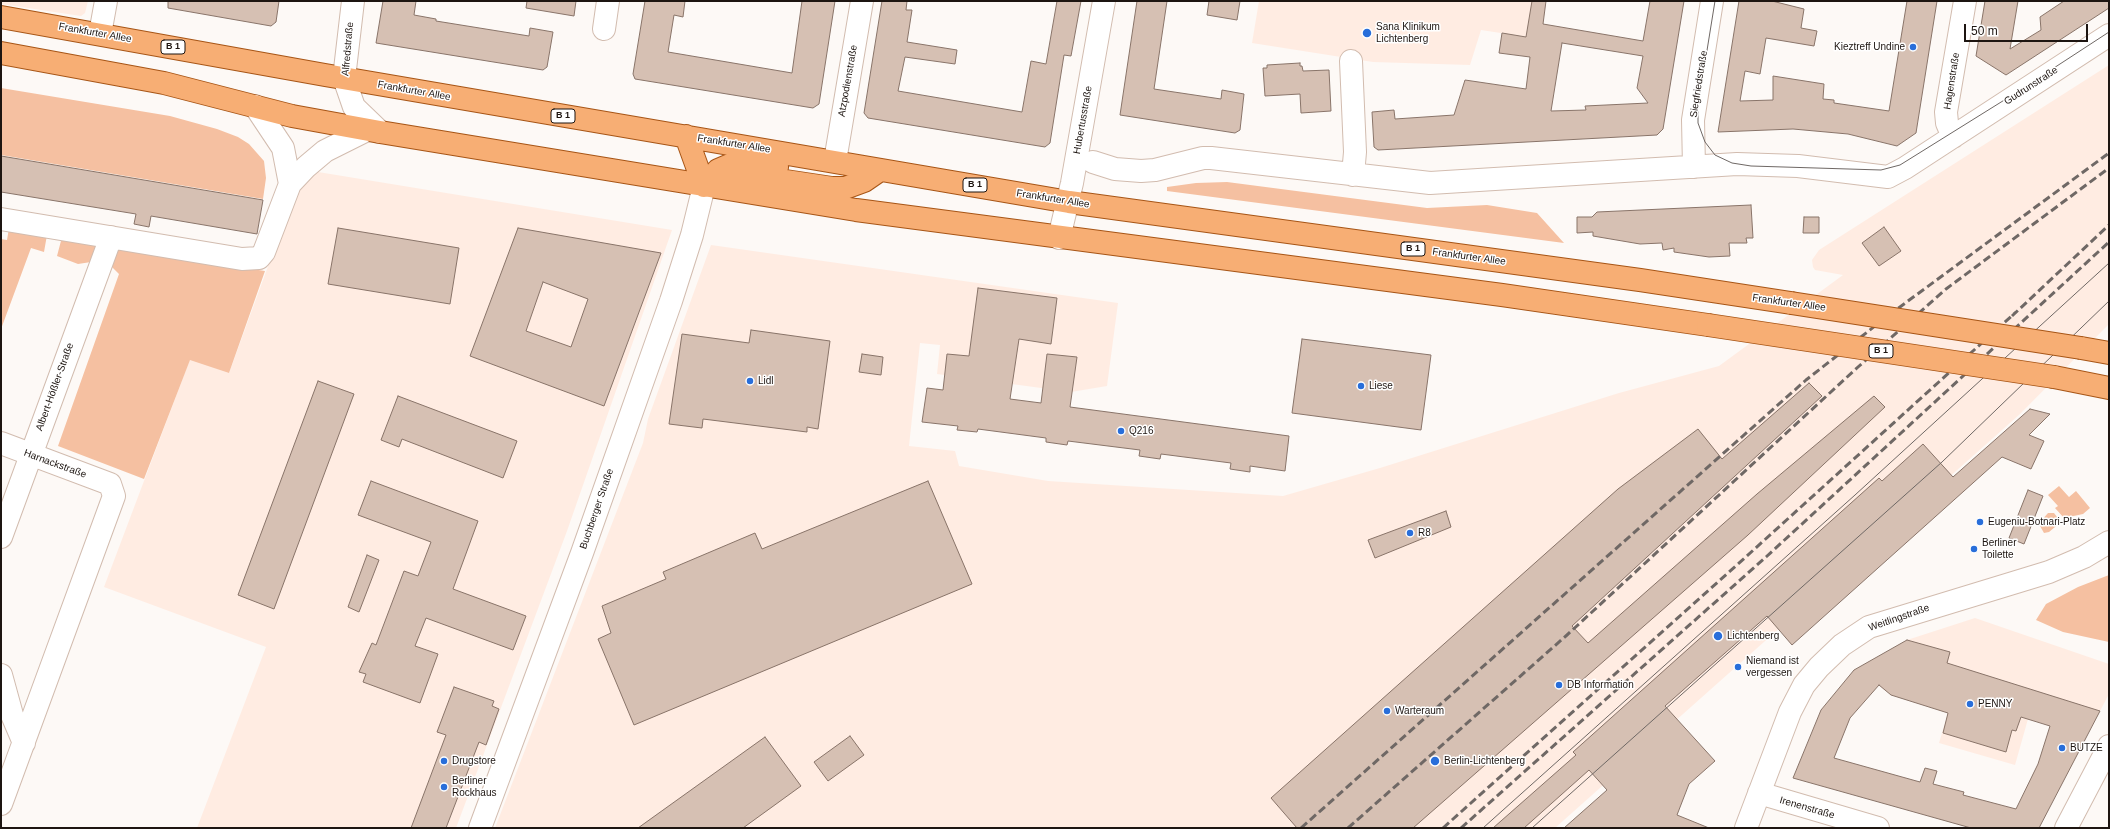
<!DOCTYPE html>
<meta charset="utf-8">
<style>
body{margin:0}
#map{position:relative;width:2110px;height:829px;overflow:hidden;background:#fdf9f6;font-family:Arial,sans-serif}
canvas{display:block}
.frame{position:absolute;inset:0;border:2px solid #1d1511;pointer-events:none}
.scale{position:absolute;left:1964px;top:24px;width:124px;height:18px;box-sizing:border-box;border:2px solid #1d1511;border-top:0;padding-left:5px;font-size:12px;line-height:14px;white-space:nowrap;color:#1d1511;-webkit-text-stroke:3px #fff;paint-order:stroke}
</style>
<div id="map">
<canvas width="2110" height="829"></canvas>
<div class="frame"></div>
<div class="scale">50 m</div>
</div>
<script>
const ctx = document.querySelector('canvas').getContext('2d');
ctx.lineJoin = 'round';
function paint(path, color) { ctx.fillStyle = color; ctx.fill(path, 'evenodd'); }
const shape = rows => new Path2D(rows.map(r => 'M' + r).join(''));
function strokePath(path, color, width, dash) { ctx.strokeStyle = color; ctx.lineWidth = width; ctx.lineCap = dash ? 'butt' : 'round'; ctx.setLineDash(dash || []); ctx.stroke(path); }
function drawText(font, color, halo, rows, align = 'center') {
  ctx.font = font + ' Arial,sans-serif'; ctx.lineWidth = 3; ctx.setLineDash([]); ctx.textBaseline = 'middle'; ctx.strokeStyle = halo; ctx.fillStyle = color; for (const [text, x, y, turn = 0] of rows) {
    ctx.save(); ctx.translate(x, y); ctx.rotate((+turn || 0) * Math.PI / 180); ctx.textAlign = isNaN(turn) ? turn : align; if (halo) ctx.strokeText(text, 0, 0); ctx.fillText(text, 0, 0); ctx.restore();
  }
}
paint(shape([
 [1,1,88,1,85,13,81,16,1,4],
 [1259,1,1533,1,1527,37,1481,30,1470,65,1373,62,1252,43],
 [2109,65,2109,324,2020,414,1555,828,495,828,643,443,648,419,711,245,1118,303,1107,386,1071,392,937,374,940,345,920,343,909,446,955,451,959,466,1048,481,1283,496,1380,468,1619,393,1719,366,1843,275,1815,270,1813,267,1812,260,1819,250],
 [312,171,672,230,567,531,456,828,197,828,266,647,104,587,190,359,229,373,293,198],
 [1975,618,2109,664,2109,694,2100,711,2018,716,2028,719,2015,765,1939,743,1948,713,1891,695,1873,681,1894,648,1907,640]
]), '#ffece2');
paint(shape([
 [1,88,170,116,217,129,238,137,249,144,264,161,266,178,263,199,1,155],
 [1227,182,1427,208,1487,205,1537,213,1564,243,1167,191,1167,187,1196,183],
 [9,228,47,235,44,252,31,248,1,329,1,239,7,240],
 [62,237,100,245,91,262,78,264,57,256],
 [117,248,265,271,229,373,190,360,144,479,58,446,119,274,110,265],
 [2059,486,2069,497,2076,491,2090,508,2083,514,2064,518,2055,508,2058,506,2048,495],
 [2048,513,2054,513,2061,522,2049,532,2044,533,2040,526,2041,521],
 [2109,575,2109,642,2063,632,2036,620,2046,604,2078,587]
]), '#f5c0a1');
const building = shape([
 [168,1,279,1,276,22,271,26,168,8,168,1],
 [383,1,416,1,414,15,436,19,436,21,529,36,530,28,553,32,547,67,543,70,376,43,383,1],
 [527,1,576,1,574,16,526,8,527,1],
 [645,1,685,1,683,17,674,15,668,52,792,73,802,1,835,1,819,104,813,108,635,79,633,74,645,1],
 [882,1,907,1,906,10,912,10,907,42,957,50,955,64,905,57,898,91,1022,112,1031,61,1046,64,1057,1,1081,1,1071,56,1064,55,1050,143,1045,147,868,118,864,113,882,1],
 [1137,1,1167,1,1154,89,1221,99,1222,90,1244,94,1240,130,1235,133,1120,115,1137,1],
 [1209,1,1240,1,1237,20,1207,15,1209,1],
 [1532,1,1546,1,1543,24,1643,41,1650,1,1684,1,1663,129,1657,135,1378,150,1374,147,1372,112,1394,110,1395,119,1454,115,1465,80,1526,89,1530,57,1499,53,1502,33,1526,37,1532,1],
 [1562,43,1643,56,1637,88,1648,103,1585,106,1586,110,1551,111,1562,43],
 [1739,1,1772,1,1804,9,1801,28,1817,31,1814,46,1766,38,1760,74,1745,71,1740,101,1773,100,1773,76,1824,84,1823,99,1834,100,1834,103,1889,111,1907,1,1937,1,1916,133,1897,146,1848,134,1793,129,1718,132,1739,1],
 [1985,1,2018,1,2010,49,2041,30,2040,17,2064,1,2109,1,2109,8,2006,75,1976,56,1985,1],
 [1300,63,1300,66,1302,66,1303,71,1329,70,1331,111,1301,113,1300,94,1265,96,1263,68,1267,68,1267,65,1300,63],
 [1,156,263,200,257,234,151,216,149,227,134,224,136,214,1,192,1,156],
 [1751,205,1753,238,1746,238,1747,243,1729,243,1730,256,1709,257,1674,252,1674,248,1663,250,1662,243,1640,244,1593,236,1593,232,1577,233,1577,217,1592,217,1597,212,1751,205],
 [1804,217,1819,217,1819,233,1803,233,1804,217],
 [1884,227,1901,251,1879,266,1862,243,1884,227],
 [338,228,459,248,450,304,328,284,338,228],
 [518,228,661,253,604,406,470,356,518,228],
 [543,282,588,299,571,347,526,331,543,282],
 [978,288,1057,298,1051,344,1019,339,1010,399,1041,403,1047,354,1077,357,1070,407,1289,436,1285,471,1250,466,1250,472,1230,469,1231,463,1161,454,1160,459,1139,456,1140,450,1068,441,1067,445,1046,442,1046,438,978,429,977,432,957,430,958,426,922,422,927,388,943,390,947,354,969,356,978,288],
 [751,330,830,341,818,429,807,427,807,432,703,419,702,428,669,424,682,334,749,343,751,330],
 [1302,339,1431,355,1421,430,1292,413,1302,339],
 [862,354,883,357,881,375,859,372,862,354],
 [318,381,354,394,274,609,238,595,318,381],
 [1809,383,1822,396,1572,626,1588,643,1757,494,1874,396,1885,407,1748,535,1413,828,1297,828,1271,798,1618,489,1698,429,1722,459,1809,383],
 [398,396,517,441,503,478,402,439,399,447,381,440,398,396],
 [2030,409,2050,414,2029,435,2044,441,2031,469,2002,457,1792,645,1767,616,1665,706,1715,761,1689,784,1677,815,1709,828,1564,828,1607,790,1589,770,1524,828,1493,828,1576,755,1573,752,1879,478,1882,481,1923,444,1953,477,2030,409],
 [371,481,478,521,453,589,526,616,513,650,426,618,415,646,438,654,420,703,363,682,366,674,359,672,372,643,376,645,404,571,418,576,431,542,358,515,371,481],
 [928,481,972,584,634,725,598,639,611,633,602,606,666,579,663,572,755,533,762,549,928,481],
 [2028,490,2043,496,2024,544,2009,538,2028,490],
 [1446,511,1451,527,1375,558,1368,540,1446,511],
 [367,555,379,560,359,612,348,607,367,555],
 [1907,640,1950,652,1947,663,2100,711,2039,828,1971,828,1793,778,1821,710,1854,670,1907,640],
 [1879,685,1891,695,1948,713,1943,733,2006,752,2012,730,2016,731,2021,717,2050,726,2038,764,2016,809,1963,795,1964,792,1933,784,1937,771,1925,768,1920,782,1834,758,1850,718,1879,685],
 [454,687,494,701,492,706,499,709,486,745,479,742,446,828,411,828,446,735,437,732,454,687],
 [850,736,864,755,828,781,814,762,850,736],
 [765,737,801,786,743,828,638,828,765,737]
]);
paint(building, '#d6c0b3');
strokePath(building, '#897469', 1);
const minor = shape([
 [353,1,344,78,354,107,380,132],
 [604,29,608,1],
 [100,34,106,1],
 [1351,61,1355,152,1353,175],
 [255,106,283,148,290,184],
 [1953,137,1947,123,1946,112,1965,1],
 [835,161,862,1],
 [1093,162,1115,169,1141,171,1155,170,1203,158,1211,158,1430,183,1737,164,1798,166,1888,177,1905,168,2109,35],
 [1694,167,1693,120,1712,1],
 [1,219,242,259,259,258,264,252,290,184,306,167,325,151,367,130],
 [1059,238,1072,183,1104,1],
 [1,443,110,484,114,496,1,804],
 [1,537,111,237],
 [1,675,12,715,24,743],
 [1759,793,1878,828],
 [480,828,582,553,671,301,692,235,704,186],
 [1746,828,1790,712,1804,685,1819,667,1842,645,1869,627,2049,572,2084,557,2109,542],
 [2066,828,2109,746]
]);
const major = shape([
 [1,17,325,75,1069,202,1640,280,1791,303],
 [1,53,164,83,292,116,380,132,856,210,1502,295,1708,325],
 [686,136,704,186],
 [723,182,759,177,832,188,845,188,864,181,880,170],
 [705,185,718,170,739,161,777,167],
 [2081,348,2109,353],
 [2054,377,2109,388]
]);
strokePath(minor, '#d2bcaf', 24);
strokePath(major, '#a75516', 24);
strokePath(minor, '#fff', 22);
strokePath(major, '#f7ae74', 22);
strokePath(shape([
 [1715,1,1698,106,1698,123,1705,142,1715,155,1732,163,1751,166,1881,170,1900,165,2014,94,2109,32],
 [1483,828,1855,495,2109,263],
 [1532,828,1942,462,2109,301]
]), '#6f6865', 1);
strokePath(shape([
 [2012,316,2109,225],
 [1301,828,1806,380,1889,315,2109,153],
 [1348,828,1567,635,1858,367,1946,289,2109,168],
 [1443,828,1738,564,2016,312],
 [1461,828,1766,557,2109,242]
]), '#6f6865', 3, [8, 4]);
const majorBridge = shape([
 [1791,303,2081,348],
 [1708,325,2054,377]
]);
strokePath(majorBridge, '#a75516', 24, []);
strokePath(majorBridge, '#f7ae74', 22);
for (const [x, y, r, color] of [
 [1367,33,5,"#286eda"],
 [1913,47,4,"#286eda"],
 [750,381,4,"#286eda"],
 [1361,386,4,"#286eda"],
 [1121,431,4,"#286eda"],
 [1980,522,4,"#286eda"],
 [1410,533,4,"#286eda"],
 [1974,549,4,"#286eda"],
 [1718,636,5,"#286eda"],
 [1738,667,4,"#286eda"],
 [1559,685,4,"#286eda"],
 [1970,704,4,"#286eda"],
 [1387,711,4,"#286eda"],
 [2062,748,4,"#286eda"],
 [444,761,4,"#286eda"],
 [1435,761,5,"#286eda"],
 [444,787,4,"#286eda"]
]) { const dot = new Path2D(); dot.arc(x, y, r, 0, 2 * Math.PI); ctx.fillStyle = color; ctx.fill(dot); strokePath(dot, '#fff', 1.5); }
for (const [x, y, w] of [
 [173,47,24],
 [563,116,24],
 [975,185,24],
 [1413,249,24],
 [1881,351,24]
]) { const box = new Path2D(); box.roundRect(x - w / 2, y - 7, w, 14, 3); ctx.fillStyle = '#fff'; ctx.fill(box); strokePath(box, '#1d1511', 1); }
drawText('bold 9px', '#1d1511', null, [
 ["B 1",173,47],
 ["B 1",563,116],
 ["B 1",975,185],
 ["B 1",1413,249],
 ["B 1",1881,351]
]);
drawText('10px', '#1d1511', '#fff', [
 ["Sana Klinikum",1376,27],
 ["Lichtenberg",1376,39],
 ["Kieztreff Undine",1905,47,"right"],
 ["Lidl",758,381],
 ["Liese",1369,386],
 ["Q216",1129,431],
 ["Eugeniu-Botnari-Platz",1988,522],
 ["R8",1418,533],
 ["Berliner",1982,543],
 ["Toilette",1982,555],
 ["Lichtenberg",1727,636],
 ["Niemand ist",1746,661],
 ["vergessen",1746,673],
 ["DB Information",1567,685],
 ["PENNY",1978,704],
 ["Warteraum",1395,711],
 ["BUTZE",2070,748],
 ["Drugstore",452,761],
 ["Berlin-Lichtenberg",1444,761],
 ["Berliner",452,781],
 ["Rockhaus",452,793]
], 'left');
drawText('10px', '#1d1511', '#fff', [
 ["Frankfurter Allee",95,33,10],
 ["Alfredstraße",348,49,-85],
 ["Atzpodienstraße",848,81,-80],
 ["Hagenstraße",1952,81,-81],
 ["Siegfriedstraße",1699,84,-81],
 ["Gudrunstraße",2031,86,-33],
 ["Frankfurter Allee",414,91,10],
 ["Hubertusstraße",1083,120,-80],
 ["Frankfurter Allee",734,144,9],
 ["Frankfurter Allee",1053,199,9],
 ["Frankfurter Allee",1469,257,8],
 ["Frankfurter Allee",1789,303,8],
 ["Albert-Hößler-Straße",55,387,-70],
 ["Harnackstraße",55,464,20],
 ["Buchberger Straße",597,509,-71],
 ["Weitlingstraße",1899,618,-19],
 ["Irenenstraße",1807,808,16]
]);
</script>
